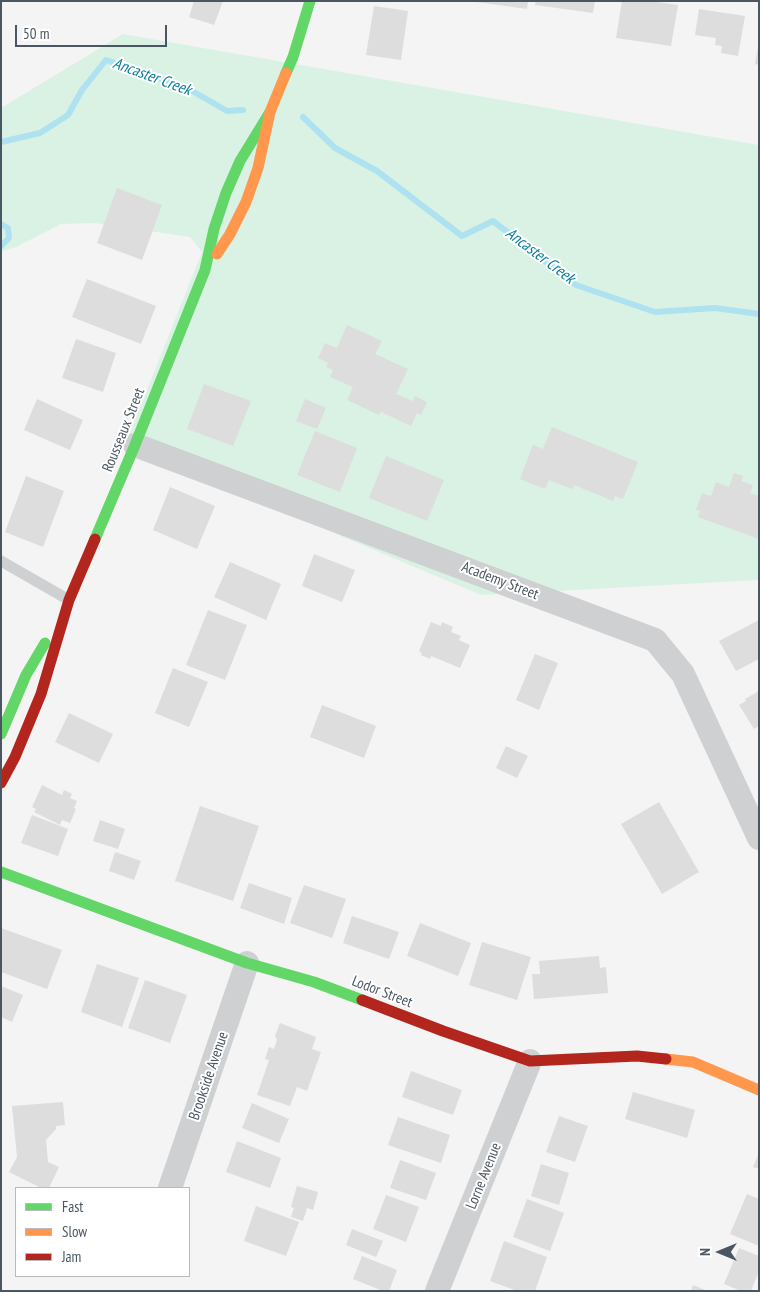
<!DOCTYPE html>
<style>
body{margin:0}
#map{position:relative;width:760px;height:1292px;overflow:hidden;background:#f4f4f4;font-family:"PT Sans Narrow",sans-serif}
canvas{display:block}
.frame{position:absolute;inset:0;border:2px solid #4a5661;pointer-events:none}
.legend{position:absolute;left:15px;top:1187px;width:175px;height:90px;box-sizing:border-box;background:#fff;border:1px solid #b7bbc0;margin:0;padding:6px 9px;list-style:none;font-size:15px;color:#4a5661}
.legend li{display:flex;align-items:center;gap:10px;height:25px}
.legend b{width:25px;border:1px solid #b7bbc0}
.north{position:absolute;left:695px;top:1227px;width:50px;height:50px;-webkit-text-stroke:4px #fff;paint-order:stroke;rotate:270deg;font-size:14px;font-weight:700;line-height:20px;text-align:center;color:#4a5661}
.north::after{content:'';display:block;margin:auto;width:18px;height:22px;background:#4a5661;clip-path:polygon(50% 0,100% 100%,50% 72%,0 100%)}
.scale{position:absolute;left:15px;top:25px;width:152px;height:22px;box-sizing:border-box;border:2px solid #4a5661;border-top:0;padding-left:6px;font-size:15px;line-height:18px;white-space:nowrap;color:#4a5661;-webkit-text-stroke:4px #fff;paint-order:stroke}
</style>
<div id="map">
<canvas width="760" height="1292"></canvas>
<div class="frame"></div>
<ul class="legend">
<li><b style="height:6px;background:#63d668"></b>Fast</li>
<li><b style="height:6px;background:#ff974d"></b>Slow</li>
<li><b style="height:6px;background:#b3261e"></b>Jam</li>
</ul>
<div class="north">N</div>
<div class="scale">50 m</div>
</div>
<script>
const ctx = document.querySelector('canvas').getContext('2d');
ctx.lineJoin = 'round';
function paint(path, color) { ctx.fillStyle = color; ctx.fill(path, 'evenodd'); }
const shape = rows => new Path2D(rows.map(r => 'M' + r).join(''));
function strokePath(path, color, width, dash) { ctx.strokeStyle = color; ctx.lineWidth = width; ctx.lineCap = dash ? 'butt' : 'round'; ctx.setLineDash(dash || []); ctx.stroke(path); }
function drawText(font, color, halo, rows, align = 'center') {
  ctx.font = font + ' "PT Sans Narrow",sans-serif'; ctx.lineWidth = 4; ctx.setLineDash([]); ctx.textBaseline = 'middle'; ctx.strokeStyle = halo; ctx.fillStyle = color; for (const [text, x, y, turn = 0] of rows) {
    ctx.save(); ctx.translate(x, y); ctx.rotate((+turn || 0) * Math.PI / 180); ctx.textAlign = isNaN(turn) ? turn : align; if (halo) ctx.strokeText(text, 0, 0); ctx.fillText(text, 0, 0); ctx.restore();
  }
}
paint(shape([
 [123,34,759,145,759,580,481,595,125,445,202,252,190,237,95,223,61,224,16,247,1,251,1,108]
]), '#d9f2e3');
strokePath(shape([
 [303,117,335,148,377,171,462,236,493,221,576,285,655,312,715,308,759,314],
 [1,142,40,133,68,115,82,90,106,60,187,88,227,111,243,110],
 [1,224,8,228,9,238,1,246]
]), '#aee2f0', 6);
paint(shape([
 [194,1,223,1,214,25,189,17],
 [469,1,528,1,527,9],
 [536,1,595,1,593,13,535,5],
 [622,1,650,1,678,5,671,46,616,38],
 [374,6,408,11,401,60,366,55],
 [699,9,745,16,738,56,721,53,722,46,715,45,716,38,695,35],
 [758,48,759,48,759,65,755,64],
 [117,188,162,205,142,260,97,243],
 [87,279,156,306,141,344,72,317],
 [347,325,382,341,375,354,408,369,396,394,413,401,415,396,427,402,421,415,417,413,411,426,381,412,379,415,347,400,353,387,330,377,333,370,326,367,328,363,318,358,325,343,337,348],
 [76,339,116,353,103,392,62,378],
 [204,384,251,401,233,446,187,429],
 [37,399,83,420,70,450,24,430],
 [305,399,326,408,317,429,296,421],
 [552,427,638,462,623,499,615,496,613,501,574,485,572,489,549,480,545,489,520,479,533,445,543,449],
 [315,431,357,448,340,492,297,475],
 [386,456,444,480,427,521,369,498],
 [734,473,743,476,741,481,753,485,750,493,759,496,759,539,698,517,700,511,696,510,702,493,711,496,716,482,729,487],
 [26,476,64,491,43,547,5,532],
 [170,487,215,506,197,549,153,530],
 [314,554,355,570,342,602,302,586],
 [230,562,281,584,266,620,214,597],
 [208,610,247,625,225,680,186,665],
 [759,620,759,659,736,671,719,641],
 [431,622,441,626,442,622,453,627,451,632,461,636,459,640,470,645,460,668,431,656,430,659,421,655,422,653,419,651],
 [535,654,558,663,539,710,516,700],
 [173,668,208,682,189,727,155,713],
 [759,691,759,726,754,729,739,705,746,701,745,699],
 [322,705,376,726,364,758,310,737],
 [69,713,113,734,99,763,55,742],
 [506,746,528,756,517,778,496,768],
 [42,785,62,795,64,790,72,794,70,798,77,801,74,808,76,809,70,823,62,820,60,825,34,812,36,809,32,807],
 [659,802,699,872,662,894,621,824],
 [200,806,259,826,233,901,175,881],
 [32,815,68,829,58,856,21,843],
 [100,820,125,829,118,849,93,841],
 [115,852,141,861,134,880,109,871],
 [249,883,292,898,284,924,240,908],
 [304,885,346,899,332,938,290,923],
 [352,916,399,932,389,959,343,943],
 [420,923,471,943,458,976,407,956],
 [1,928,62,950,47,989,1,972],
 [482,942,531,957,517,1000,469,985],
 [599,956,600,968,606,967,608,993,534,999,532,974,540,974,539,961],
 [97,964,139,978,122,1027,81,1012],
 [145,980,187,995,170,1043,128,1028],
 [1,986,23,995,12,1022,1,1017],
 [280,1023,316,1037,312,1049,321,1052,307,1091,297,1087,290,1106,257,1095,269,1060,265,1059,269,1047,274,1049,277,1040,275,1036],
 [411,1071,462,1090,453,1115,402,1097],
 [633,1092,695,1110,687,1138,625,1119],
 [63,1102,65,1125,56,1126,56,1129,46,1140,48,1162,59,1167,49,1188,41,1188,9,1172,17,1157,12,1106],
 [252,1103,289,1119,279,1143,242,1128],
 [559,1116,588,1126,575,1162,546,1152],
 [398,1117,450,1135,441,1163,388,1145],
 [237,1141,281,1158,270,1188,226,1172],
 [759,1153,759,1169,753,1167],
 [400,1160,436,1173,426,1200,390,1188],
 [541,1164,569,1173,559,1205,531,1196],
 [297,1186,318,1192,313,1210,307,1208,303,1221,291,1217,294,1208,291,1207],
 [747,1194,759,1199,759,1246,730,1234],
 [386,1195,419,1207,406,1242,373,1229],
 [527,1199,564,1213,550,1251,513,1237],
 [256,1206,299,1222,286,1256,244,1241],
 [352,1229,383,1241,376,1257,346,1245],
 [504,1241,547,1257,535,1291,517,1291,490,1281],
 [739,1248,759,1256,759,1271,751,1291,741,1291,724,1284],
 [362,1256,397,1270,389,1291,383,1291,353,1279],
 [693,1285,708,1291,691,1291]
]), '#ddddde');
strokePath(shape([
 [1,561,69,600]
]), '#ced0d2', 11);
strokePath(shape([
 [135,445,655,640,683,674,759,838],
 [170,1188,247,963],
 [437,1291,530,1061]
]), '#ced0d2', 24);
strokePath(shape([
 [286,73,293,57,310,1],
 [95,539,135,445,205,270,214,229,226,193,240,161,270,112],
 [1,734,26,675,45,643],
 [1,872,247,963,314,982,362,1000]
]), '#63d668', 11);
strokePath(shape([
 [217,254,230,234,246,202,258,168,270,112,286,73],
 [666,1059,693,1062,759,1090]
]), '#ff974d', 11);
strokePath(shape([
 [1,783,15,757,41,694,69,600,95,539],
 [362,1000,443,1031,530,1061,637,1056,666,1059]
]), '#b3261e', 11);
drawText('15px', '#4a5661', '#fff', [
 ["Rousseaux Street",124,430,-68],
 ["Academy Street",500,581,21],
 ["Lodor Street",382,992,21],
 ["Brookside Avenue",209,1076,-71],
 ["Lorne Avenue",484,1176,-68]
]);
drawText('italic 16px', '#0c7c9b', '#fff', [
 ["Ancaster Creek",152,77,20],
 ["Ancaster Creek",540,256,37]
]);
</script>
